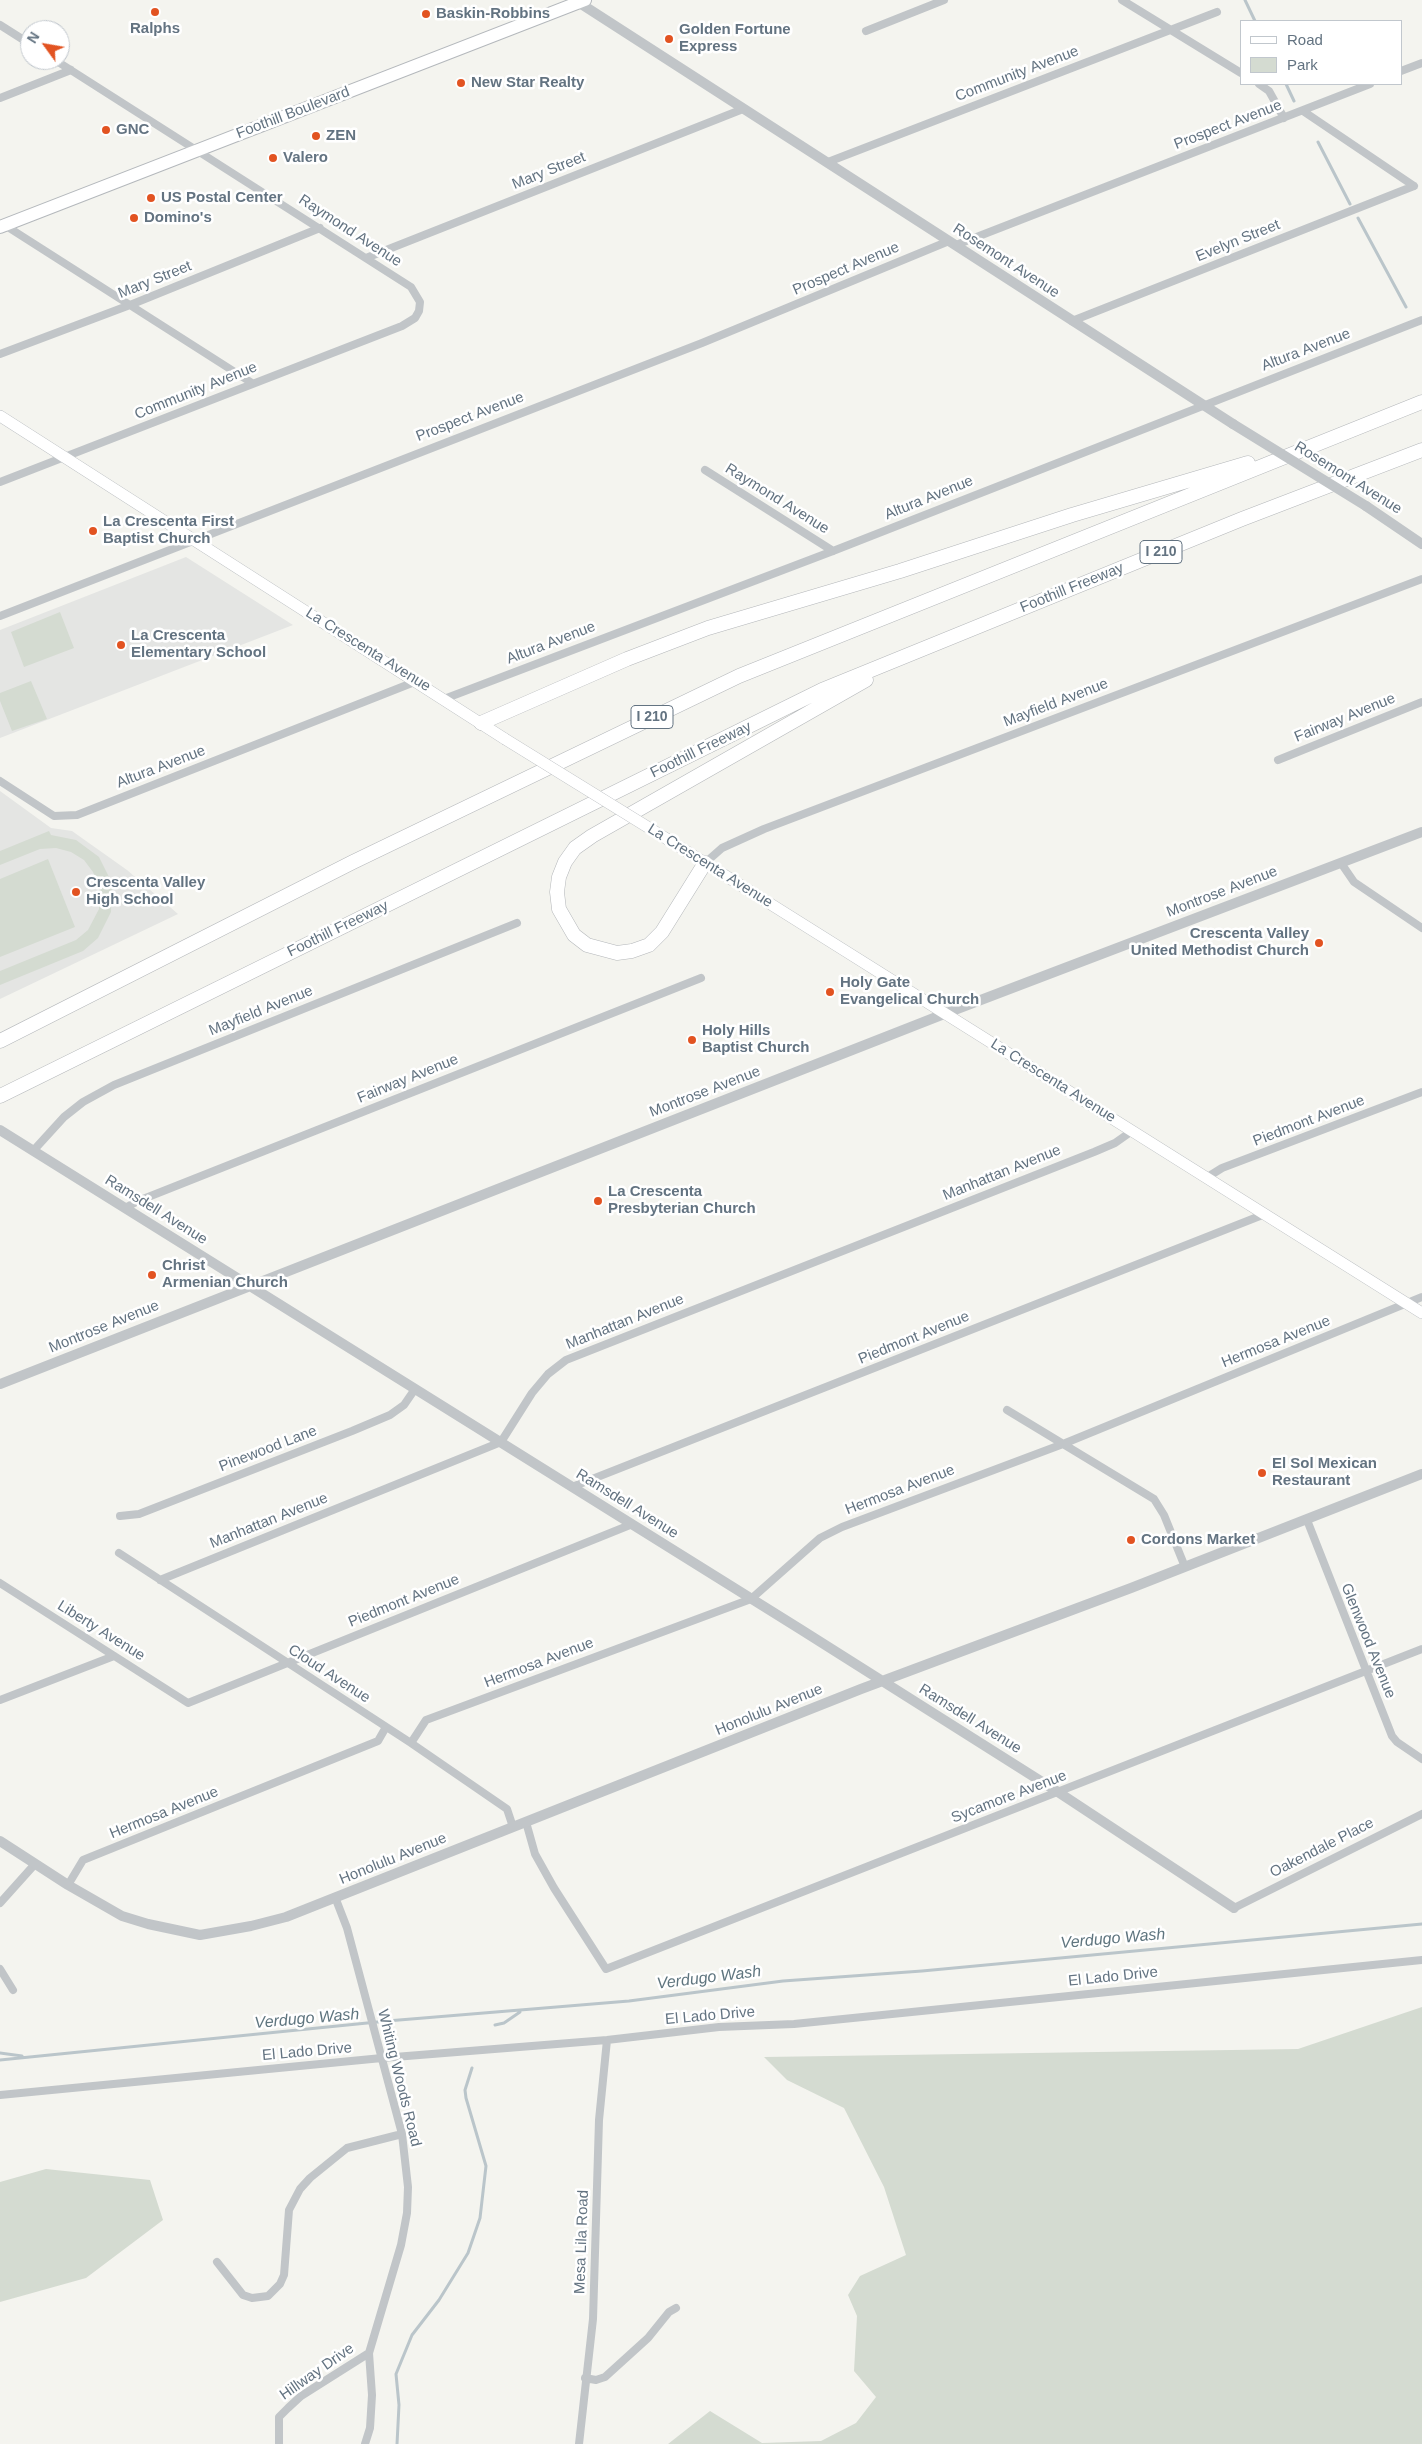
<!DOCTYPE html>
<style>
body{margin:0}
#map{position:relative;width:1422px;height:2444px;overflow:hidden;background:#f4f4ef;font-family:Helvetica,sans-serif}
canvas{display:block}
.legend{position:absolute;left:1240px;top:20px;width:162px;height:65px;box-sizing:border-box;background:#fff;border:1px solid #c1c7cd;margin:0;padding:6px 9px;list-style:none;font-size:15px;color:#637381}
.legend li{display:flex;align-items:center;gap:10px;height:25px}
.legend b{width:25px;border:1px solid #c1c7cd}
.north{position:absolute;left:20px;top:20px;width:50px;height:50px;box-sizing:border-box;background:#fff;border:1px solid #c1c7cd;border-radius:50%;rotate:302deg;font-size:14px;font-weight:700;line-height:20px;text-align:center;color:#637381}
.north::after{content:'';display:block;margin:auto;width:18px;height:22px;background:#e25321;clip-path:polygon(50% 0,100% 100%,50% 72%,0 100%)}
</style>
<div id="map">
<canvas width="1422" height="2444"></canvas>
<ul class="legend">
<li><b style="height:6px;background:#fff"></b>Road</li>
<li><b style="height:14px;background:#d4dbd1"></b>Park</li>
</ul>
<div class="north">N</div>
</div>
<script>
const ctx = document.querySelector('canvas').getContext('2d');
ctx.lineJoin = 'round';
function paint(path, color) { ctx.fillStyle = color; ctx.fill(path, 'evenodd'); }
const shape = rows => new Path2D(rows.map(r => 'M' + r).join(''));
function strokePath(path, color, width, dash) { ctx.strokeStyle = color; ctx.lineWidth = width; ctx.lineCap = dash ? 'butt' : 'round'; ctx.setLineDash(dash || []); ctx.stroke(path); }
function drawText(font, color, halo, rows, align = 'center') {
  ctx.font = font + ' Helvetica,sans-serif'; ctx.lineWidth = 5; ctx.setLineDash([]); ctx.textBaseline = 'middle'; ctx.strokeStyle = halo; ctx.fillStyle = color; for (const [text, x, y, turn = 0] of rows) {
    ctx.save(); ctx.translate(x, y); ctx.rotate((+turn || 0) * Math.PI / 180); ctx.textAlign = isNaN(turn) ? turn : align; if (halo) ctx.strokeText(text, 0, 0); ctx.fillText(text, 0, 0); ctx.restore();
  }
}
paint(shape([
 [186,557,293,625,0,738,0,630],
 [0,791,51,828,72,831,127,870,178,914,0,999]
]), '#e4e5e3');
paint(shape([
 [60,612,74,648,24,667,11,632],
 [31,681,47,719,12,731,0,701,0,693],
 [49,831,51,835,76,840,99,857,112,883,111,912,98,938,83,951,0,985,0,971,76,940,88,930,99,909,99,886,93,872,84,860,71,852,56,848,40,849,0,865,0,851],
 [48,859,75,927,0,957,0,879],
 [1422,2007,1422,2444,668,2444,710,2411,762,2443,821,2441,856,2423,876,2397,854,2371,857,2316,848,2295,860,2276,906,2255,884,2187,844,2108,787,2080,764,2057,1298,2049],
 [46,2169,150,2180,163,2220,86,2278,0,2302,0,2182]
]), '#d4dbd1');
strokePath(shape([
 [1245,0,1255,21],
 [1286,84,1294,101],
 [1318,142,1350,204],
 [1358,218,1406,307],
 [495,2025,504,2023,520,2012],
 [0,2053,22,2056],
 [0,2060,387,2021,629,2001,783,1981,922,1971,1422,1924],
 [397,2444,399,2405,396,2374,412,2335,439,2300,468,2253,480,2218,486,2166,466,2098,465,2090,472,2068]
]), '#bac5ca', 3);
const secondary = shape([
 [0,416,505,739],
 [667,839,1422,1313]
]);
const primary = shape([
 [0,227,585,0]
]);
const motorway = shape([
 [481,723,627,659,708,628,900,571,1072,515,1248,463],
 [705,863,662,932,649,945,632,951,617,953,587,945,574,935,559,909,557,892,559,877,565,862,575,848,592,836,866,680],
 [0,1041,353,862,739,676,1422,402],
 [0,1096,822,690,1242,519,1422,450]
]);
strokePath(secondary, '#b4b8bc', 12);
strokePath(primary, '#b4b8bc', 14);
strokePath(motorway, '#b4b7ba', 15);
strokePath(shape([
 [1122,0,1241,73],
 [0,25,30,44],
 [866,31,944,0],
 [1401,71,1422,63],
 [1259,84,1269,91,1284,118],
 [0,98,71,70],
 [1303,111,1414,186],
 [828,162,1217,12],
 [3,224,252,383],
 [956,245,1370,84],
 [366,258,743,109],
 [1072,321,1414,186],
 [0,354,130,305,320,228],
 [705,470,833,551],
 [0,482,402,326,415,318,419,311,420,302,411,287,55,60],
 [0,616,702,343,949,241],
 [444,699,833,551,1422,320],
 [1278,760,1422,702],
 [0,781,54,816,77,815,417,681],
 [705,863,722,848,764,829,1422,579],
 [1341,863,1354,882,1422,928],
 [33,1151,64,1117,83,1102,114,1085,517,923],
 [1206,1178,1222,1168,1422,1092],
 [125,1208,138,1201,701,978],
 [1007,1410,1154,1499,1164,1515,1185,1567],
 [572,1487,1265,1214],
 [120,1516,139,1514,352,1431,390,1415,404,1405,415,1389],
 [1307,1520,1392,1736,1397,1742,1422,1759],
 [119,1553,411,1743,507,1809,513,1827],
 [160,1580,501,1442,532,1393,548,1374,566,1360,1094,1152,1115,1143,1132,1131],
 [0,1583,188,1703,630,1525],
 [0,1700,114,1656],
 [411,1743,426,1720,751,1599,820,1538,842,1527,1063,1444,1422,1297],
 [526,1822,535,1854,554,1888,606,1969,1422,1649],
 [68,1885,83,1860,378,1741,386,1727],
 [335,1897,347,1928,402,2134,408,2187,407,2213,401,2245,369,2353,372,2395,370,2428,365,2444],
 [0,1903,35,1864],
 [1234,1908,1422,1814],
 [0,1969,13,1990],
 [0,2095,382,2058,607,2040,719,2027,794,2024,1422,1960],
 [217,2262,243,2295,252,2298,268,2296,280,2284,284,2275,289,2210,300,2189,310,2178,347,2148,402,2134],
 [585,2378,596,2380,605,2377,648,2338,669,2312,676,2308],
 [279,2444,279,2417,288,2408,301,2396,369,2353],
 [579,2444,593,2319,599,2120,607,2040]
]), '#c1c5c8', 8);
strokePath(shape([
 [575,0,1233,424],
 [1366,506,1422,544],
 [0,1130,800,1629,1058,1792,1234,1908],
 [0,1384,944,1014,1422,832],
 [0,1841,68,1885,122,1916,148,1924,200,1935,251,1926,286,1917,861,1689,1131,1588,1422,1474]
]), '#c1c5c8', 10);
strokePath(secondary, '#fff', 11);
strokePath(primary, '#fff', 12);
strokePath(motorway, '#fff', 14);
const secondaryBridge = shape([
 [505,739,667,839]
]);
strokePath(secondaryBridge, '#b4b8bc', 12, []);
strokePath(shape([
 [1233,424,1366,506]
]), '#c1c5c8', 10);
strokePath(secondaryBridge, '#fff', 11);
for (const [x, y, r, color] of [
 [155,12,5,"#e25321"],
 [426,14,5,"#e25321"],
 [669,39,5,"#e25321"],
 [461,83,5,"#e25321"],
 [106,130,5,"#e25321"],
 [316,136,5,"#e25321"],
 [273,158,5,"#e25321"],
 [151,198,5,"#e25321"],
 [134,218,5,"#e25321"],
 [93,531,5,"#e25321"],
 [121,645,5,"#e25321"],
 [76,892,5,"#e25321"],
 [1319,943,5,"#e25321"],
 [830,992,5,"#e25321"],
 [692,1040,5,"#e25321"],
 [598,1201,5,"#e25321"],
 [152,1275,5,"#e25321"],
 [1262,1473,5,"#e25321"],
 [1131,1540,5,"#e25321"]
]) { const dot = new Path2D(); dot.arc(x, y, r, 0, 2 * Math.PI); ctx.fillStyle = color; ctx.fill(dot); strokePath(dot, '#fff', 2); }
for (const [x, y, w] of [
 [1161,552,42],
 [652,717,42]
]) { const box = new Path2D(); box.roundRect(x - w / 2, y - 11.5, w, 23, 4); ctx.fillStyle = '#fff'; ctx.fill(box); strokePath(box, '#637381', 1); }
drawText('bold 14px', '#637381', null, [
 ["I 210",1161,552],
 ["I 210",652,717]
]);
drawText('bold 15px', '#637381', '#fff', [
 ["Baskin-Robbins",436,14],
 ["Ralphs",155,29,"center"],
 ["Golden Fortune",679,30],
 ["Express",679,47],
 ["New Star Realty",471,83],
 ["GNC",116,130],
 ["ZEN",326,136],
 ["Valero",283,158],
 ["US Postal Center",161,198],
 ["Domino's",144,218],
 ["La Crescenta First",103,522],
 ["Baptist Church",103,539],
 ["La Crescenta",131,636],
 ["Elementary School",131,653],
 ["Crescenta Valley",86,883],
 ["High School",86,900],
 ["Crescenta Valley",1309,934,"right"],
 ["United Methodist Church",1309,951,"right"],
 ["Holy Gate",840,983],
 ["Evangelical Church",840,1000],
 ["Holy Hills",702,1031],
 ["Baptist Church",702,1048],
 ["La Crescenta",608,1192],
 ["Presbyterian Church",608,1209],
 ["Christ",162,1266],
 ["Armenian Church",162,1283],
 ["El Sol Mexican",1272,1464],
 ["Restaurant",1272,1481],
 ["Cordons Market",1141,1540]
], 'left');
drawText('15px', '#637381', '#fff', [
 ["Community Avenue",1017,74,-21],
 ["Foothill Boulevard",293,113,-21],
 ["Prospect Avenue",1228,125,-21],
 ["Mary Street",549,171,-22],
 ["Raymond Avenue",350,231,33],
 ["Evelyn Street",1238,241,-22],
 ["Rosemont Avenue",1006,261,33],
 ["Prospect Avenue",846,269,-23],
 ["Mary Street",155,280,-22],
 ["Altura Avenue",1306,350,-21],
 ["Community Avenue",196,391,-22],
 ["Prospect Avenue",470,417,-21],
 ["Rosemont Avenue",1348,478,32],
 ["Altura Avenue",929,498,-22],
 ["Raymond Avenue",777,499,32],
 ["Foothill Freeway",1072,588,-22],
 ["Altura Avenue",551,643,-21],
 ["La Crescenta Avenue",368,650,32],
 ["Mayfield Avenue",1056,703,-21],
 ["Fairway Avenue",1345,718,-22],
 ["Foothill Freeway",701,750,-26],
 ["Altura Avenue",161,767,-21],
 ["La Crescenta Avenue",710,866,32],
 ["Montrose Avenue",1222,892,-21],
 ["Foothill Freeway",338,929,-26],
 ["Mayfield Avenue",261,1011,-22],
 ["Fairway Avenue",408,1079,-22],
 ["La Crescenta Avenue",1053,1081,32],
 ["Montrose Avenue",705,1092,-21],
 ["Piedmont Avenue",1309,1121,-21],
 ["Manhattan Avenue",1002,1173,-22],
 ["Ramsdell Avenue",156,1210,32],
 ["Manhattan Avenue",625,1322,-22],
 ["Montrose Avenue",104,1327,-22],
 ["Piedmont Avenue",914,1338,-22],
 ["Hermosa Avenue",1276,1342,-22],
 ["Pinewood Lane",268,1449,-21],
 ["Hermosa Avenue",900,1490,-21],
 ["Ramsdell Avenue",627,1504,32],
 ["Manhattan Avenue",269,1521,-22],
 ["Piedmont Avenue",404,1601,-22],
 ["Liberty Avenue",101,1631,32],
 ["Glenwood Avenue",1368,1641,68],
 ["Hermosa Avenue",539,1663,-21],
 ["Cloud Avenue",329,1674,33],
 ["Honolulu Avenue",769,1710,-22],
 ["Ramsdell Avenue",970,1719,32],
 ["Sycamore Avenue",1009,1797,-21],
 ["Hermosa Avenue",164,1813,-22],
 ["Oakendale Place",1322,1848,-27],
 ["Honolulu Avenue",393,1859,-22],
 ["El Lado Drive",1113,1977,-6],
 ["El Lado Drive",710,2016,-5],
 ["El Lado Drive",307,2052,-5],
 ["Whiting Woods Road",399,2078,76],
 ["Mesa Lila Road",582,2242,-88],
 ["Hillway Drive",317,2372,-35]
]);
drawText('italic 16px', '#5f757f', '#fff', [
 ["Verdugo Wash",1113,1939,-5],
 ["Verdugo Wash",709,1978,-7],
 ["Verdugo Wash",307,2019,-5]
]);
</script>
